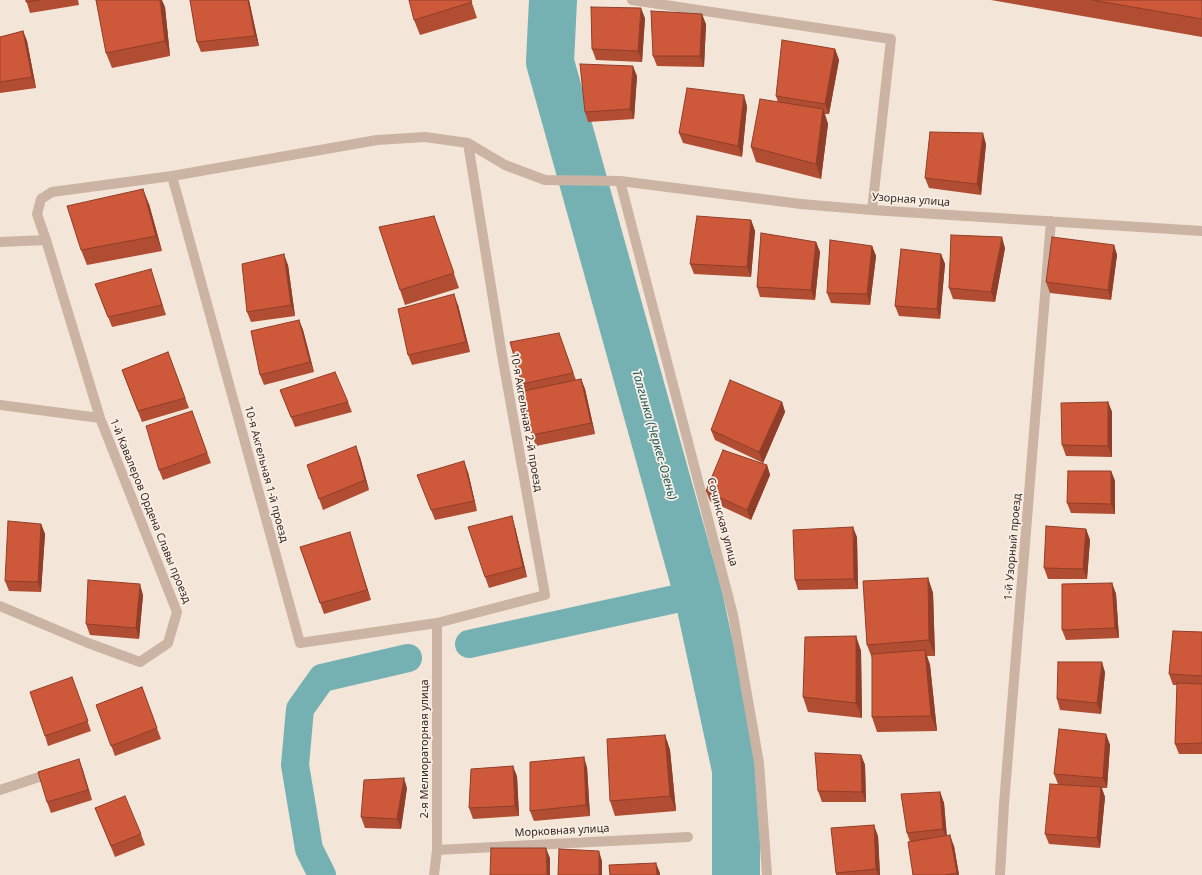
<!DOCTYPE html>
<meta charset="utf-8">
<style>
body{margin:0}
canvas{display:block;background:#f3e5d7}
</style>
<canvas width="1202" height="875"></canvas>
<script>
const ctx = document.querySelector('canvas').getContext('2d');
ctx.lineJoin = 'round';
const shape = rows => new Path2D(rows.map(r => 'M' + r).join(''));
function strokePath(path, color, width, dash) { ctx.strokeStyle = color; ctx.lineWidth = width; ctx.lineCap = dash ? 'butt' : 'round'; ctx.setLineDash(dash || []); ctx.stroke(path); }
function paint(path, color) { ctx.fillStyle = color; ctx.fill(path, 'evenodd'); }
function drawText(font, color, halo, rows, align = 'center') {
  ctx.font = font + ' "Noto Sans",sans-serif'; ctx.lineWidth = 3.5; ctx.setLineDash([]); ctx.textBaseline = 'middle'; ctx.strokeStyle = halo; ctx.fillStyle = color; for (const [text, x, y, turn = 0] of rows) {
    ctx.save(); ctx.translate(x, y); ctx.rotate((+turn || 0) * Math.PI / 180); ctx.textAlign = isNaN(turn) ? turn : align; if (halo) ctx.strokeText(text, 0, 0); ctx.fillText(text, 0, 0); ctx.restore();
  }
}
strokePath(shape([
 [469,644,698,594],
 [322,875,309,849,295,765,300,709,322,678,408,658]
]), '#75b1b2', 28);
strokePath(shape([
 [553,0,550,62,698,594,736,770,736,875]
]), '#75b1b2', 48);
strokePath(shape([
 [632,0,891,39,872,210],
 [172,176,300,643,437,623,545,595,502,355,468,143],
 [620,181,733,615,759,763,767,875],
 [0,242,46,240],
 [0,405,100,418],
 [0,606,88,643,140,662,168,643,177,612,100,418,46,240,37,214,41,199,52,192,172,176,377,140,425,137,468,143,505,165,545,180,620,181,801,204,872,210,1202,231],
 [0,790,51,773],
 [437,850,688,837],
 [434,875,437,850,437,623],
 [1000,875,1004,804,1051,221]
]), '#cbb4a3', 10);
paint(shape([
 [26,0,78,0,79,5,30,13],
 [190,0,249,0,259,46,201,52,197,42],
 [471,0,477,18,420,35,414,20],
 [991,0,1202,0,1202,37],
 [165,7,170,56,112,68,106,53],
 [645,18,642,62,596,60,592,49],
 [706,24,704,67,657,66,653,56],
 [23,31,27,41,36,88,0,93,0,37],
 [835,49,839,60,829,114,825,114,828,124,821,179,756,162,751,147,778,102,776,96],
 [637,76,634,119,588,122,585,112],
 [747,106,742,157,683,143,679,133],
 [986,144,981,195,929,188,925,178],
 [149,204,162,251,87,265,81,250],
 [434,216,459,288,405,305,400,290],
 [751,220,755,231,751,277,694,274,690,264],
 [816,242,820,252,815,300,760,297,757,287],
 [1114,245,1117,255,1111,300,1050,293,1046,282],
 [872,246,876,256,870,305,831,303,827,293],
 [1005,248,995,302,953,299,949,288],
 [941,254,945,264,940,319,899,316,895,306],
 [288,265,295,316,251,322,247,312],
 [151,269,166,315,112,327,99,294],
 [458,305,470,352,412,365,408,355],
 [299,320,303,330,314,372,264,385,260,375],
 [559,333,576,380,581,379,585,389,595,434,536,446,532,435,525,391,522,384],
 [168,352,189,408,142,422,122,370],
 [280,390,348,402,352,412,295,427],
 [782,402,785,412,763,463,715,440,711,430],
 [1108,402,1112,412,1112,457,1066,456,1062,445],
 [192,411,211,463,163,480,159,470],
 [360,457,369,490,323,510,307,465],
 [767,465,770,475,751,520,710,501,706,491],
 [1111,471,1115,481,1115,514,1071,513,1067,503],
 [468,472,477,511,435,520,417,475],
 [41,524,45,534,41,592,9,591,5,581],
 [515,527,527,577,489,588,485,577],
 [1086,529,1090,540,1087,579,1048,579,1044,568],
 [857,537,858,589,798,590,795,580],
 [353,543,371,600,324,614,300,547],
 [928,578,933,593,935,656,927,656,930,665,937,731,877,732,872,717,872,658,867,645],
 [1112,583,1116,594,1119,638,1066,640,1062,630],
 [143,595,139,639,90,635,86,624],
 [1202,632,1202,754,1179,754,1175,744,1177,685,1173,685,1169,674],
 [856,636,861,651,862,718,808,712,803,697],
 [1105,672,1101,714,1060,710,1057,699],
 [72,677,91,731,48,746,45,736],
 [142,687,161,739,115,756,96,705],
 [1106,734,1110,745,1107,788,1102,788,1105,797,1100,848,1049,844,1045,834,1058,784,1054,774],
 [665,735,670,750,676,811,615,816,610,801],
 [861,755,865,765,866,802,822,802,818,791],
 [79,759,92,800,51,813,47,802],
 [587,767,590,816,534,821,530,811],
 [517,776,519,816,473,819,469,808],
 [407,788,401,829,365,828,361,817],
 [940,792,944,803,947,836,954,846,959,875,913,875,910,842,907,833],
 [95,808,141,834,145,845,115,857],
 [878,836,880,875,836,875,836,873]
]), '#b14d32');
paint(shape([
 [160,0,162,0,165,7,170,56,165,41],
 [248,0,249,0,259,46,255,36],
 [641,8,645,18,642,62,638,51],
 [702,14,706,24,704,67,700,56],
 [23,31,27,41,36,88,32,77],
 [835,49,839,60,829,114,825,104],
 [633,66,637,76,634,119,630,109],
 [744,95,747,106,742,157,738,146],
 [823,109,828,124,821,179,816,164],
 [983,133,986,144,981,195,977,184],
 [143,189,149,204,162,251,156,236],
 [751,220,755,231,751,277,747,267],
 [1002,237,1005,248,995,302,991,292],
 [816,242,820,252,815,300,811,290],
 [1114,245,1117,255,1111,300,1108,290],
 [872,246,876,256,870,305,867,294],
 [284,254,288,265,295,316,291,305],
 [941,254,945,264,940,319,937,309],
 [454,294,458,305,470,352,466,342],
 [299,320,303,330,314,372,310,362],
 [581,379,585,389,595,434,591,423],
 [782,402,785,412,763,463,759,452],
 [1108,402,1112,412,1112,457,1108,446],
 [356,446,360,457,369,490,365,480],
 [464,461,468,472,477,511,474,501],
 [767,465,770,475,751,520,747,510],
 [1111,471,1115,481,1115,514,1111,504],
 [512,516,515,527,527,577,523,567],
 [41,524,45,534,41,592,38,582],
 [853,527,857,537,858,589,854,579],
 [1086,529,1090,540,1087,579,1083,569],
 [350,532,353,543,371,600,367,590],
 [928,578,933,593,935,656,929,640],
 [1112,583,1116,594,1119,638,1115,628],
 [140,584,143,595,139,639,136,628],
 [856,636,861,651,862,718,856,703],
 [925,650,930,665,937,731,931,716],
 [1102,662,1105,672,1101,714,1097,703],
 [1106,734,1110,745,1107,788,1103,778],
 [665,735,670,750,676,811,670,796],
 [861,755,865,765,866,802,862,792],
 [584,757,587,767,590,816,586,805],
 [79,759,83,770,92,800,88,790],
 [513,766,517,776,519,816,515,806],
 [404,778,407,788,401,829,397,819],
 [1101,787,1105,797,1100,848,1097,838],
 [940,792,944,803,947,840,943,829],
 [874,825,878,836,880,875,878,875,876,869],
 [950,835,954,846,959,875,957,875,957,873],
 [546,848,550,858,550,875,547,875],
 [599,851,602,861,602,875,599,875],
 [656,863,660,873,660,875,657,875]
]), '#903e29');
const building = shape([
 [26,0,40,0,26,2,26,0],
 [96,0,160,0,165,41,106,53,96,0],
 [190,0,248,0,255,36,197,42,190,0],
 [409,0,471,0,472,2,414,20,409,0],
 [1092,0,1202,0,1202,19,1092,0],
 [591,7,641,8,638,51,592,49,591,7],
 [651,11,702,14,700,56,653,56,651,11],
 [23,31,32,77,0,82,0,37,23,31],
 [782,40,835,49,825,104,776,96,782,40],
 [580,64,633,66,630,109,585,112,580,64],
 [687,88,744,95,738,146,679,133,687,88],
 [760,99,823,109,816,164,751,147,760,99],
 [930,132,983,133,977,184,925,178,930,132],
 [143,189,156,236,81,250,67,206,143,189],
 [434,216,454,273,400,290,379,227,434,216],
 [697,216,751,220,747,267,690,264,697,216],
 [761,233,816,242,811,290,757,287,761,233],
 [951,235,1002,237,991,292,949,288,951,235],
 [1052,237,1114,245,1108,290,1046,282,1052,237],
 [830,240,872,246,867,294,827,293,830,240],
 [901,249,941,254,937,309,895,306,901,249],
 [284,254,291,305,247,312,242,264,284,254],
 [151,269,162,305,108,317,95,284,151,269],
 [454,294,466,342,408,355,398,309,454,294],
 [299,320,310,362,260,375,251,331,299,320],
 [559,333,573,373,522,384,510,342,559,333],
 [168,352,185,398,138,411,122,370,168,352],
 [335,372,348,402,291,417,280,390,335,372],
 [581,379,591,423,532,435,519,392,581,379],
 [730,380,782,402,759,452,711,430,730,380],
 [1108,402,1108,446,1062,445,1061,403,1108,402],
 [192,411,207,453,159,470,146,426,192,411],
 [356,446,365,480,319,499,307,465,356,446],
 [723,450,767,465,747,510,706,491,723,450],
 [464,461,474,501,431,510,417,475,464,461],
 [1068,471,1111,471,1111,504,1067,503,1068,471],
 [512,516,523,567,485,577,468,527,512,516],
 [8,521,41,524,38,582,5,581,8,521],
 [1046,526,1086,529,1083,569,1044,568,1046,526],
 [853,527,854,579,795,580,793,530,853,527],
 [350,532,367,590,320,603,300,547,350,532],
 [928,578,929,640,867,645,863,581,928,578],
 [88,580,140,584,136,628,86,624,88,580],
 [1112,583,1115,628,1062,630,1062,584,1112,583],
 [1173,631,1202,632,1202,676,1169,674,1173,631],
 [856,636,856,703,803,697,805,637,856,636],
 [925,650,931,716,872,717,872,654,925,650],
 [1058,662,1102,662,1097,703,1057,699,1058,662],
 [72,677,88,721,45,736,30,692,72,677],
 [1177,683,1202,684,1202,743,1175,744,1177,683],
 [142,687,157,728,111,746,96,705,142,687],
 [1059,729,1106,734,1103,778,1054,774,1059,729],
 [665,735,670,796,610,801,607,739,665,735],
 [815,753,861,755,862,792,818,791,815,753],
 [584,757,586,805,530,811,530,762,584,757],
 [79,759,88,790,47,802,38,772,79,759],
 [513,766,515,806,469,808,471,769,513,766],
 [404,778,397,819,361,817,364,780,404,778],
 [1050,784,1101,787,1097,838,1045,834,1050,784],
 [940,792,943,829,907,833,901,794,940,792],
 [125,796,141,834,111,846,95,808,125,796],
 [874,825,876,869,836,873,831,828,874,825],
 [950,835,957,873,945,875,913,875,908,842,950,835],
 [491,848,546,848,547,875,490,875,491,848],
 [559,849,599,851,599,875,558,875,559,849],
 [656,863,657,875,610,875,609,865,656,863]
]);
paint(building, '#ce593a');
strokePath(building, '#903e29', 1);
drawText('11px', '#362a25', '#faefe4', [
 ["Узорная улица",911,200,4],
 ["10-я Акгельная 2-й проезд",526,422,80],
 ["10-я Акгельная 1-й проезд",266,474,75],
 ["1-й Кавалеров Ордена Славы проезд",150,511,68],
 ["Сочинская улица",722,522,75],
 ["1-й Узорный проезд",1013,547,-85],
 ["2-я Мелиораторная улица",425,749,-90],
 ["Морковная улица",562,831,-3]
]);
drawText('italic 12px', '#18585a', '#faefe4', [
 ["Талгинка (Черкес-Озень)",654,435,74]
]);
</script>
